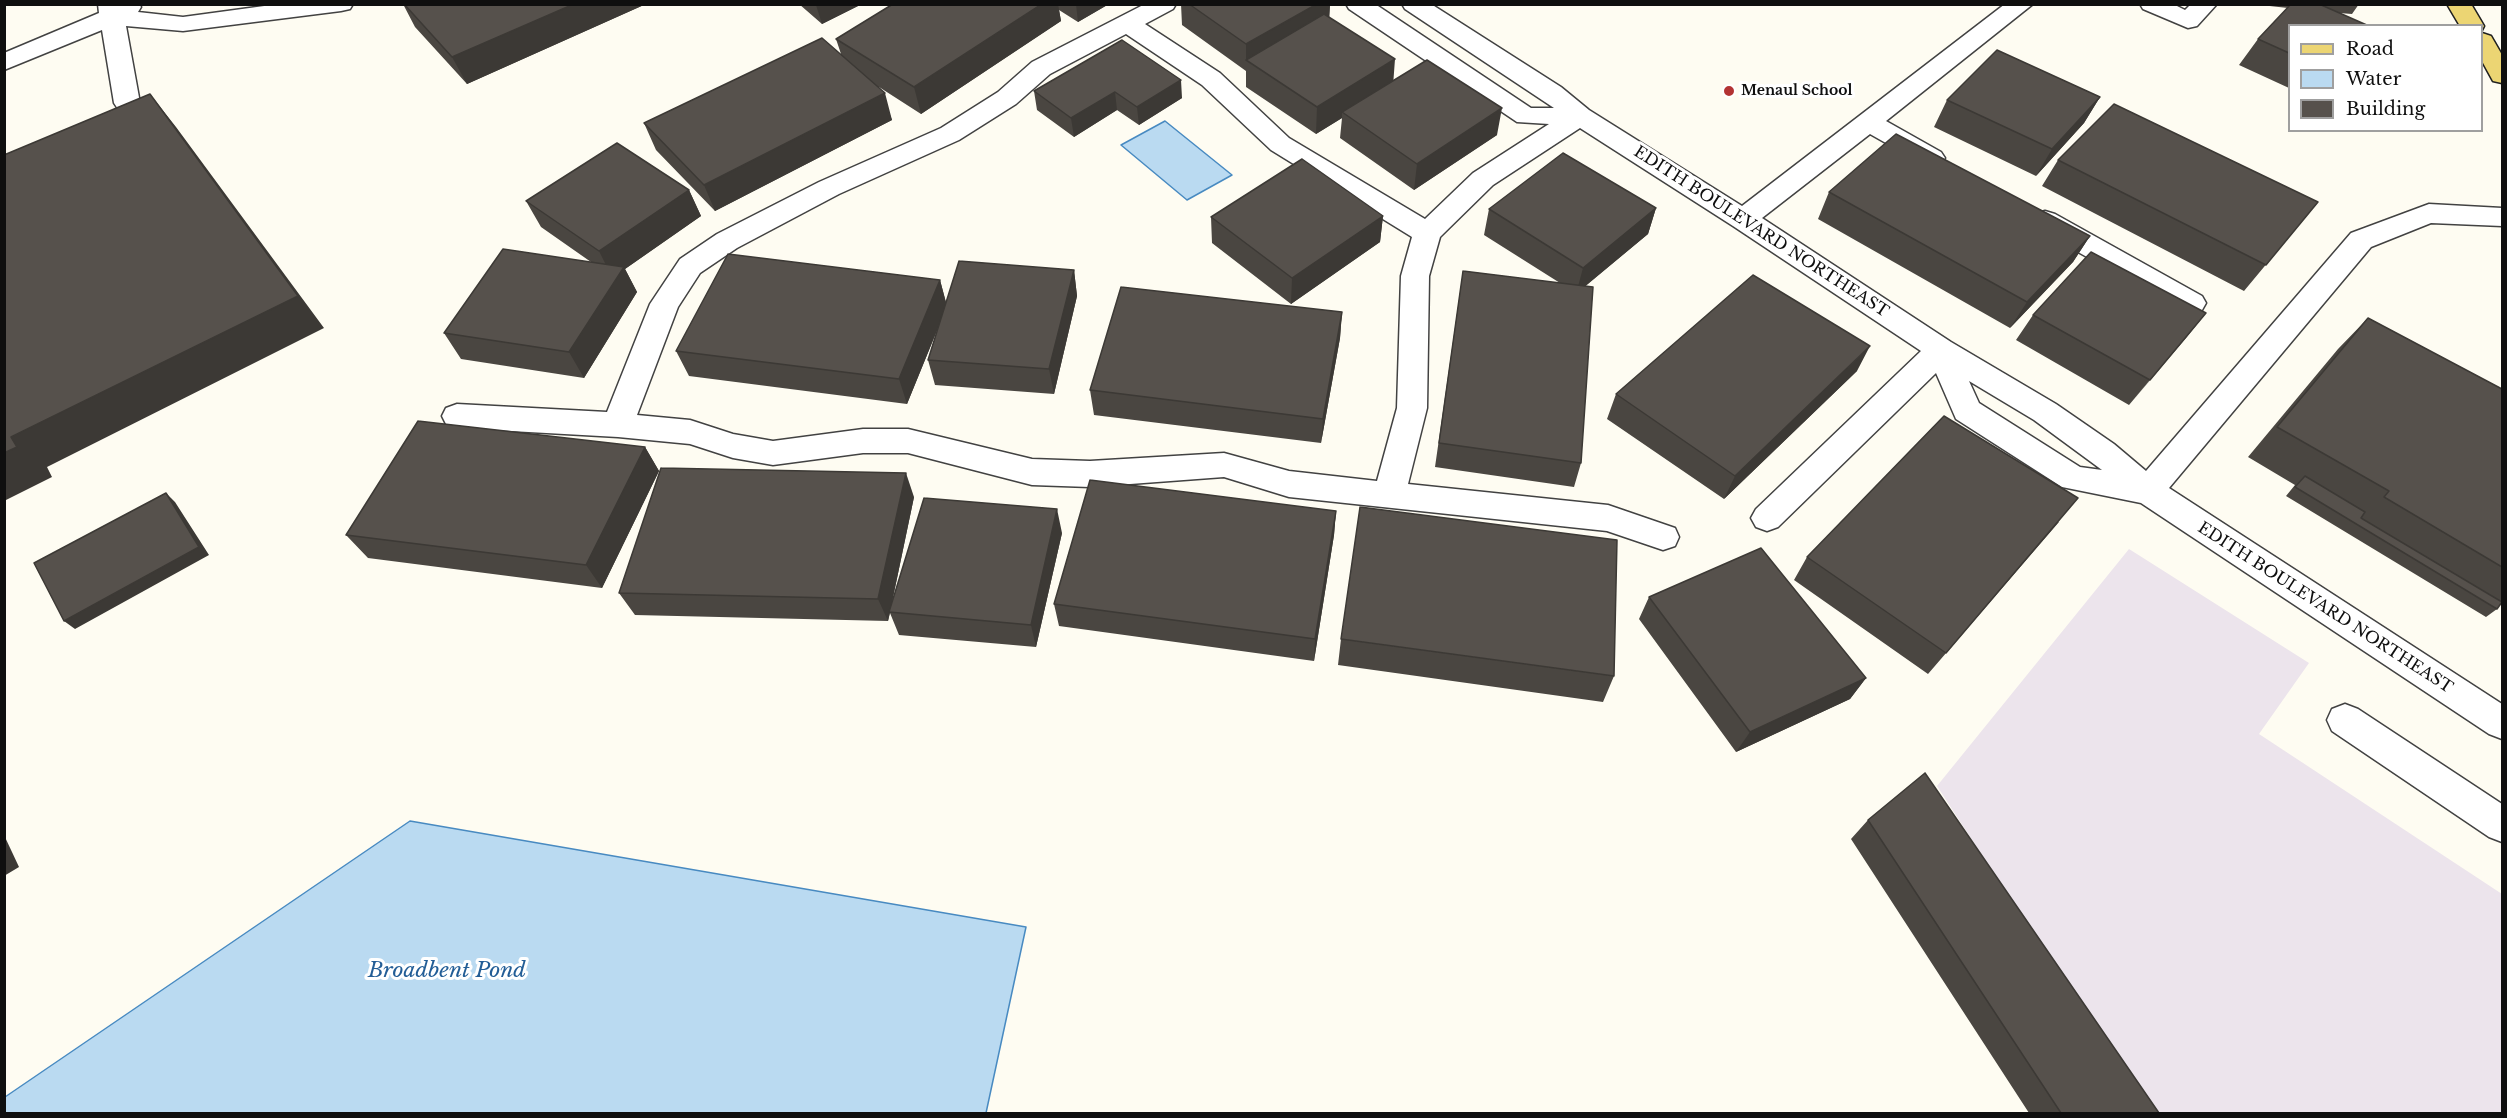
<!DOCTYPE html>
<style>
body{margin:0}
#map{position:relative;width:2507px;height:1118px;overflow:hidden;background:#fefcf2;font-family:"Libre Baskerville",serif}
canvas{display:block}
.frame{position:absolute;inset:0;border:6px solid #0f0f0f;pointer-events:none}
.legend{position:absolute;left:2288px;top:24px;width:195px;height:108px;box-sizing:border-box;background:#fff;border:2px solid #9f9f9f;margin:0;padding:8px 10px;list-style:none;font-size:18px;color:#0f0f0f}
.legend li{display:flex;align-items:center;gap:12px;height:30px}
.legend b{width:30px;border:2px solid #9f9f9f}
</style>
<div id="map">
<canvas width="2507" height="1118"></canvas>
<div class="frame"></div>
<ul class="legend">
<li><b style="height:8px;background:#ecd573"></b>Road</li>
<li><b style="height:16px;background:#badaf1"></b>Water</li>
<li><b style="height:16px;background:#56514c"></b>Building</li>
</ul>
</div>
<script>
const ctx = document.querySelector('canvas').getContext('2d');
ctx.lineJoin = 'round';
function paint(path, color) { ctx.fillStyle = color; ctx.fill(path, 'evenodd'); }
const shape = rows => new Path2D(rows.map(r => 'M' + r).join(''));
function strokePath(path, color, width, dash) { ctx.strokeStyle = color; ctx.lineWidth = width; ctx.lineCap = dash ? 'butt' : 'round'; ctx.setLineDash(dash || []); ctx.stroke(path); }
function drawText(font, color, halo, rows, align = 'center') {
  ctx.font = font + ' "Libre Baskerville",serif'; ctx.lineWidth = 6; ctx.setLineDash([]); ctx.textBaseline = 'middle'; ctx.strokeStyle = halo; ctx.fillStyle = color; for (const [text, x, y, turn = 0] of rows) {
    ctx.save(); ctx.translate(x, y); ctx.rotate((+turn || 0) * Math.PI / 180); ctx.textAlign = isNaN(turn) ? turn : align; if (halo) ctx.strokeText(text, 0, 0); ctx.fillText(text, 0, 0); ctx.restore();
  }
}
paint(shape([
 [2129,549,2309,663,2259,734,2502,894,2502,1113,2149,1113,1937,786]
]), '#ece4ec');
const water = shape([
 [1165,121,1232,175,1187,200,1121,145,1165,121],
 [410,821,1026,927,986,1113,5,1113,5,1097,410,821]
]);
paint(water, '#badaf1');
strokePath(water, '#488ac1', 1.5);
const minor = shape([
 [98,4,139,4,141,7,138,12,183,17,279,4,353,4,350,9,341,11,183,31,126,26,140,103,136,109,127,111,118,109,114,103,102,30,4,70,4,53,99,13,98,4],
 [1145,4,1176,4,1173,9,1145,24,1220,73,1289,138,1425,219,1473,173,1549,124,1517,122,1349,9,1346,4,1375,4,1531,108,1554,108,1405,9,1402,4,1431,4,1561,87,1589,110,1742,206,2005,4,2033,4,1886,121,1941,152,1945,158,1941,164,1932,167,1923,164,1870,134,1762,218,1951,342,2056,404,2114,444,2146,471,2351,233,2429,204,2502,208,2502,226,2431,223,2371,247,2169,488,2502,704,2502,739,2489,734,2141,503,2062,487,1956,419,1936,373,1778,527,1767,531,1756,527,1751,518,1756,509,1921,351,1733,226,1580,128,1493,185,1440,237,1429,276,1427,408,1408,484,1608,505,1675,528,1679,537,1675,546,1663,550,1607,531,1289,497,1224,477,1090,487,1032,485,908,453,863,453,773,465,733,458,690,444,618,437,457,428,446,424,442,416,446,408,457,404,607,412,650,304,680,259,717,234,819,182,941,128,998,92,1032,62,1145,4],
 [1126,34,1202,85,1271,150,1412,237,1401,276,1397,408,1377,481,1289,471,1224,453,1090,461,1032,459,908,429,863,429,773,441,733,434,690,420,637,415,678,307,700,273,737,248,839,194,959,140,1016,104,1050,74,1126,34],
 [1969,381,2034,420,2102,470,2080,467,1979,403,1969,381],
 [2140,4,2173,4,2185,10,2191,4,2217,4,2197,26,2188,28,2143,9,2140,4],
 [2045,211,2055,214,2202,296,2206,303,2202,310,2192,313,2182,310,2035,228,2031,221,2035,214,2045,211],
 [2345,704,2358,709,2502,804,2502,842,2489,837,2332,731,2327,720,2332,709,2345,704]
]);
const major = shape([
 [2447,4,2471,4,2484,26,2482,30,2482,26,2460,26,2447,4],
 [2482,33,2491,36,2502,55,2502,83,2493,81,2482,61,2482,33]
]);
strokePath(minor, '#424242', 3);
strokePath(major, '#202020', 3);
paint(minor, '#fff');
paint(major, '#ecd573');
paint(shape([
 [403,4,646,4,467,84,415,27],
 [799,4,862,4,822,24],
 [893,4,1109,4,1078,22,1059,10,1061,21,921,114,879,87,892,120,715,211,656,150,644,123,841,54,836,39],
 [1181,4,1330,4,1329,17,1393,81,1497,135,1414,190,1340,138,1342,118,1316,134,1246,87,1246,71,1182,25],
 [2251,4,2359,4,2352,14,2339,13,2289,26,2289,88,2239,65,2258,39,2288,8],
 [1122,40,1182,98,1139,125,1117,110,1074,137,1037,110,1034,91],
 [2100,97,2084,123,2036,176,1934,127,1947,100],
 [2058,160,2318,202,2244,291,2042,186],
 [689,190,701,216,625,269,637,292,584,378,461,359,444,333,591,262,541,227,526,201],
 [1829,192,2090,236,2073,262,2010,328,1818,219],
 [1656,208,1648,234,1585,286,1581,463,1574,487,1435,467,1463,271,1560,283,1484,235,1489,209],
 [1383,216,1380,242,1291,304,1212,243,1211,217],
 [1074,270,1077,296,1054,394,935,385,928,360,940,323,907,404,689,376,676,351,940,280,946,303],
 [1342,312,1340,338,1321,443,1094,415,1090,390],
 [2206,313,2129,405,2016,340,2033,315],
 [2368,318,2502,389,2502,602,2497,609,2486,617,2286,496,2295,485,2248,457,2338,349],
 [1857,371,1724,499,1607,419,1616,394],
 [645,447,659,471,602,588,368,558,346,535],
 [914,497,890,612,1062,533,1036,647,899,635,890,613,888,621,635,615,619,593],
 [1336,511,1334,535,1314,661,1059,626,1054,604],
 [2059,522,1928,674,1794,580,1807,557],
 [1649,597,1866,678,1850,699,1736,752,1639,619],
 [1341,639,1614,676,1603,702,1338,665],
 [1868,820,2159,1113,2029,1113,1851,839]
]), '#4a4641');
paint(shape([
 [574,4,646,4,467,84,452,57],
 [862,4,822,24,816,5],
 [1042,4,1058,4,1061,21,921,114,914,87],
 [1076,4,1109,4,1078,22],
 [1317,4,1330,4,1329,24,1246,60,1246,71,1246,44],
 [1395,59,1393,86,1342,112,1342,118,1316,134,1317,107],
 [1181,80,1182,98,1139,125,1137,107],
 [1115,92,1117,110,1074,137,1071,118],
 [885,93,892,120,715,211,704,185],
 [150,94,176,127,324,328,47,467,52,477,4,501,4,453],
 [2100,97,2084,123,2036,176,2052,149],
 [1502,108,1497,135,1414,190,1417,164],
 [689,190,701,216,625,269,637,292,584,378,569,352,612,277,599,251],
 [1656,208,1648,234,1576,294,1583,268],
 [1383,216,1380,242,1291,304,1292,278],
 [2090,236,2073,262,2010,328,2027,302],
 [1074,270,1077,296,1054,394,1049,369],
 [940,280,947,306,907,404,899,379],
 [1342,312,1340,338,1321,443,1323,419],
 [2206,313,2186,338,2129,405,2150,380],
 [1870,346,1857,371,1724,499,1735,476],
 [645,447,659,471,602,588,586,565],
 [906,473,914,497,888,621,878,599],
 [166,493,175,502,209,555,75,629,64,621],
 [1057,509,1062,533,1036,647,1031,625],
 [1336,511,1334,535,1314,661,1315,639],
 [1866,678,1850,699,1736,752,1750,732],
 [4,835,19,867,4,876]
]), '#3c3935');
const building = shape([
 [404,4,574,4,452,57,404,4],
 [893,4,1042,4,914,87,836,39,893,4],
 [1189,4,1317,4,1246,44,1189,4],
 [2291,4,2319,4,2369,26,2289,26,2289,53,2258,39,2291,4],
 [1324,14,1395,59,1317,107,1246,60,1324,14],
 [822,38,885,93,704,185,644,123,822,38],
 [1122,40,1181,80,1137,107,1115,92,1071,118,1034,91,1122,40],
 [1997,50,2100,97,2052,149,1947,100,1997,50],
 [1427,60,1502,108,1417,164,1342,112,1427,60],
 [150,94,298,296,11,437,17,447,4,453,4,155,150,94],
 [2114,104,2318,202,2266,265,2058,160,2114,104],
 [1896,134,2090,236,2027,302,1829,192,1896,134],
 [617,143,689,190,599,251,526,201,617,143],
 [1563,153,1656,208,1583,268,1489,209,1563,153],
 [1302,159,1383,216,1292,278,1211,217,1302,159],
 [503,249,624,267,569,352,444,333,503,249],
 [2091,252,2206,313,2150,380,2033,315,2091,252],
 [728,254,940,280,899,379,676,351,728,254],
 [959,261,1074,270,1049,369,928,360,959,261],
 [1463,271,1593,287,1581,463,1439,443,1463,271],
 [1753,275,1870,346,1735,476,1616,394,1753,275],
 [1121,287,1342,312,1323,419,1090,390,1121,287],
 [2368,318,2502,389,2502,567,2384,497,2389,491,2277,427,2368,318],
 [1944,416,2078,498,1946,653,1807,557,1944,416],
 [418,421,645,447,586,565,346,535,418,421],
 [661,468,906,473,878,599,619,593,661,468],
 [2305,476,2365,512,2361,518,2502,602,2497,609,2295,487,2305,476],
 [1090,480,1336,511,1315,639,1054,604,1090,480],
 [166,493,199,547,64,621,34,563,166,493],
 [924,498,1057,509,1031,625,889,612,924,498],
 [1360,507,1617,540,1614,676,1341,639,1360,507],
 [1761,548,1866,678,1750,732,1649,597,1761,548],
 [1925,773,2159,1113,2061,1113,1868,820,1925,773]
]);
paint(building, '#56514c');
strokePath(building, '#3c3935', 1.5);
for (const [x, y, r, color] of [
 [1729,91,6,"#b33333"]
]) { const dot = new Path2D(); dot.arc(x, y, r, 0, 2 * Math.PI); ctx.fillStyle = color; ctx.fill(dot); strokePath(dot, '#fff', 2); }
drawText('bold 14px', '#0f0f0f', '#fff', [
 ["Menaul School",1741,91]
], 'left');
drawText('16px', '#0f0f0f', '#fff', [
 ["EDITH BOULEVARD NORTHEAST",1761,232,33],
 ["EDITH BOULEVARD NORTHEAST",2325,608,33]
]);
drawText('italic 21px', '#225d96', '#fff', [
 ["Broadbent Pond",447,971]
]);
</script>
